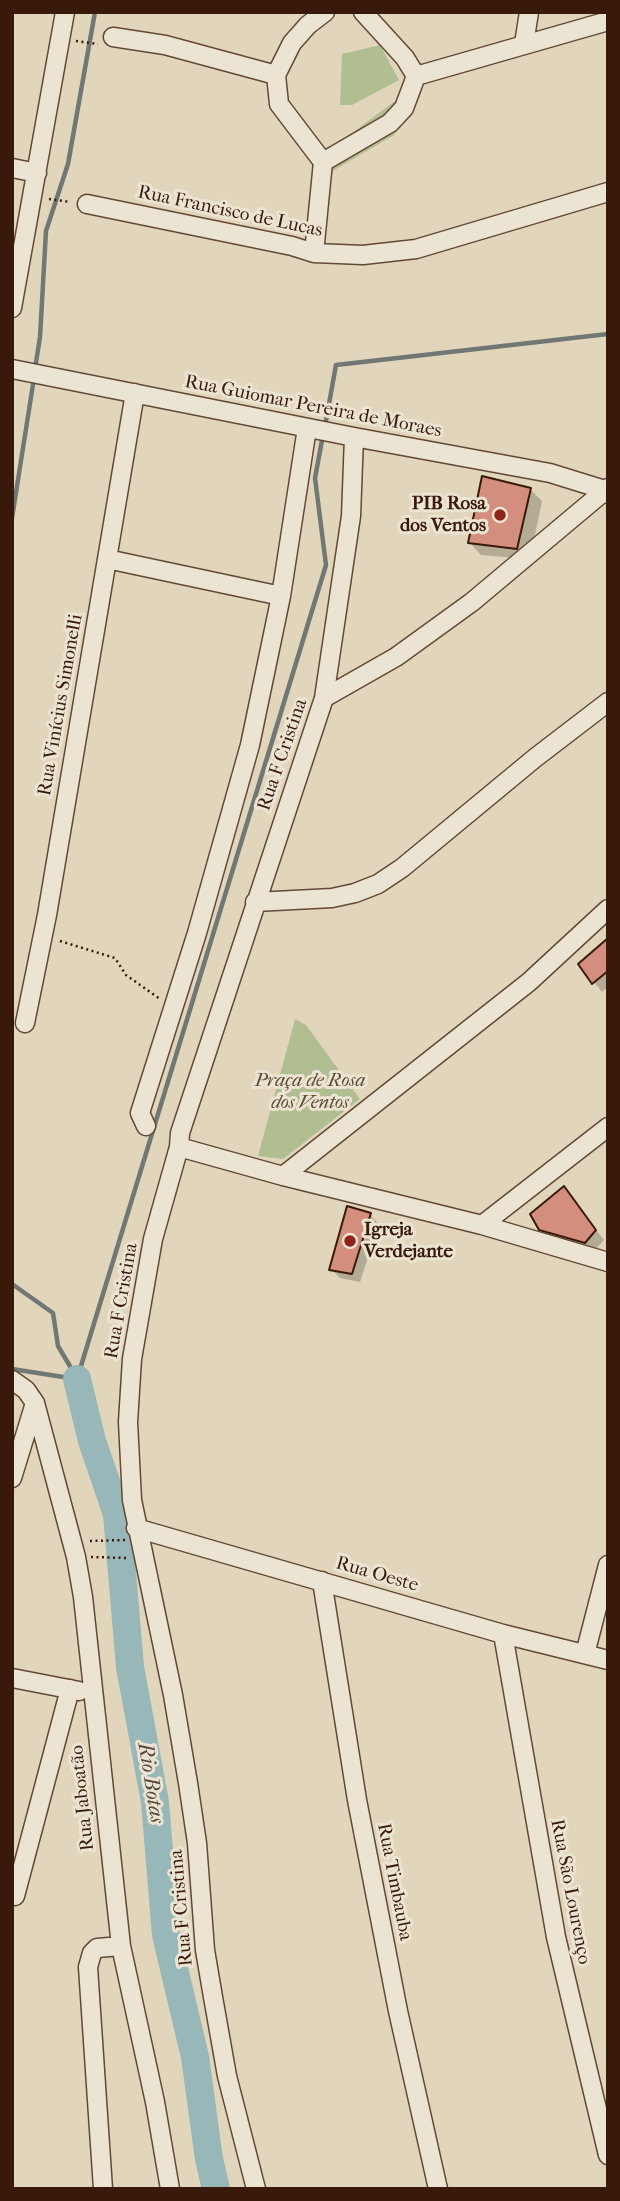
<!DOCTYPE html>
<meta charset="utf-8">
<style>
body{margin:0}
#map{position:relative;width:620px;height:2201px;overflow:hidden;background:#e1d6bb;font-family:"IM FELL French Canon",serif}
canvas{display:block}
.frame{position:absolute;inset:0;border:14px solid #391909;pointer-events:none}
</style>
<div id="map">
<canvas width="620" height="2201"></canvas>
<div class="frame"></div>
</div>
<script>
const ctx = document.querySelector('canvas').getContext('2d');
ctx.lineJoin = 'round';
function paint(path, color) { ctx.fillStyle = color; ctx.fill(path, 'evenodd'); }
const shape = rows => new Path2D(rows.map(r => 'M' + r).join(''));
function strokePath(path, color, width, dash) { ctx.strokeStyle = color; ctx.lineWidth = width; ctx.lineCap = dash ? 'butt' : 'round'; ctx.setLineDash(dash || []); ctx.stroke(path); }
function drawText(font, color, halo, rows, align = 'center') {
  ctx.font = font + ' "IM FELL French Canon",serif'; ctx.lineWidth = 6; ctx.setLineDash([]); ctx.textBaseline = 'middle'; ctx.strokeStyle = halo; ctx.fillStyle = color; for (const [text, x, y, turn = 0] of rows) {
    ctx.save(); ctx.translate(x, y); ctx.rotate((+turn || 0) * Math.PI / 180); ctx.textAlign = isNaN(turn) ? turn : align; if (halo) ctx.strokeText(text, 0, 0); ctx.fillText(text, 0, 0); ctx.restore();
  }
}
paint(shape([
 [380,45,399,80,352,105,340,105,342,54],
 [414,87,422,90,418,101,394,135,331,172,333,147],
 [295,1019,306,1025,360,1099,283,1159,258,1156]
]), '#b0be92');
paint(shape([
 [530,489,542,501,530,559,481,555,470,543],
 [608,940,608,987,602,992,580,964],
 [564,1188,604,1240,594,1251,550,1238,540,1229],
 [370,1215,379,1224,360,1282,340,1278,331,1269]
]), '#0003');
strokePath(shape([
 [35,369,40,337,46,231,68,164,95,12],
 [325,426,336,365,608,334],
 [12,518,34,378],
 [12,1284,53,1313,58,1346,77,1378],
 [12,1369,76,1379],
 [77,1379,326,565,315,478,323,435]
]), '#717873', 4.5);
strokePath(shape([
 [77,1379,92,1441,117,1514,130,1667,155,1802,166,1935,195,2057,209,2159,216,2189]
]), '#97b7b9', 28);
const building = shape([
 [482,476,531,488,517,549,468,543,482,476],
 [608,938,608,971,592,984,578,964,608,938],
 [564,1186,596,1230,585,1243,539,1230,530,1214,564,1186],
 [347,1206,371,1213,352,1274,329,1270,347,1206]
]);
paint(building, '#d48e7d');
strokePath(building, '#391909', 2);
const minor = shape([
 [363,12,405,58,416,76,608,21],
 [113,37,165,45,276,75,292,43,308,25,325,12],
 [524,44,529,12],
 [276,75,279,104,323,162],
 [12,168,37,173],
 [87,204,292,246,314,253,363,255,416,249,608,192],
 [314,253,323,162,390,123,404,108,416,76],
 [12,308,65,12],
 [12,369,354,437,550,473,605,490,608,494],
 [107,559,281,596],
 [324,698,396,657,472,602,608,488],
 [255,902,332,898,355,893,378,884,402,868,535,758,608,702],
 [25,1023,47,915,135,393],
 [146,1126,140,1113,197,933,250,745,281,596,307,428],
 [179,1147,283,1176,482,1225,608,1262],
 [283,1176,529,982,608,909],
 [482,1225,608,1127],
 [12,1380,26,1390,35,1403,76,1557,83,1597,121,1946,155,2102,170,2189],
 [12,1478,35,1403],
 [136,1528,503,1634,608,1660],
 [322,1581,357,1800,398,2011,438,2189],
 [503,1634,556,1937,608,2155],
 [585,1654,608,1565],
 [12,1678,79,1691],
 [15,1896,70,1689],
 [103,2189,88,1967,92,1953,97,1948,121,1946],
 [256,2189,227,2076,213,1997,205,1950,197,1843,188,1783,173,1695,132,1500,128,1422,132,1359,153,1239,179,1147,180,1133,324,698,351,516,354,437]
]);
strokePath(minor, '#634836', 21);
strokePath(shape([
 [76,41,98,44],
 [49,199,70,202],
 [60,941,115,958,126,975,160,999],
 [90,1541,125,1540],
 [91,1557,126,1558]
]), '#391909', 2.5, [2, 3.5]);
strokePath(minor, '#ece4d3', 18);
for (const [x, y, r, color] of [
 [500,515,7,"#8f2418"],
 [350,1241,7,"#8f2418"]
]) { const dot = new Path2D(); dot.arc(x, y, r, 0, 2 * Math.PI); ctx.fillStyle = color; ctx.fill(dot); strokePath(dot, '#ece4d3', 2.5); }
drawText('19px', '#391909', '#ece4d3', [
 ["Rua Francisco de Lucas",230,212,12],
 ["Rua Guiomar Pereira de Moraes",313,407,11],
 ["Rua Vinícius Simonelli",61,705,-80],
 ["Rua F Cristina",283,755,-71],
 ["Rua F Cristina",122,1301,-80],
 ["Rua Oeste",377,1575,16],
 ["Rua Jaboatão",83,1798,-96],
 ["Rua Timbauba",394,1882,79],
 ["Rua São Lourenço",570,1892,79],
 ["Rua F Cristina",182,1908,-95]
]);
drawText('bold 19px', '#391909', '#ece4d3', [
 ["PIB Rosa",486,504],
 ["dos Ventos",486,526],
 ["Igreja",364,1230,"left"],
 ["Verdejante",364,1252,"left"]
], 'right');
drawText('italic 19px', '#5d4b32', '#ece4d3', [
 ["Praça de Rosa",310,1081],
 ["dos Ventos",310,1103]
]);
drawText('italic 21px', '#55483e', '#ece4d3', [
 ["Rio Botas",150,1783,81]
]);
</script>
